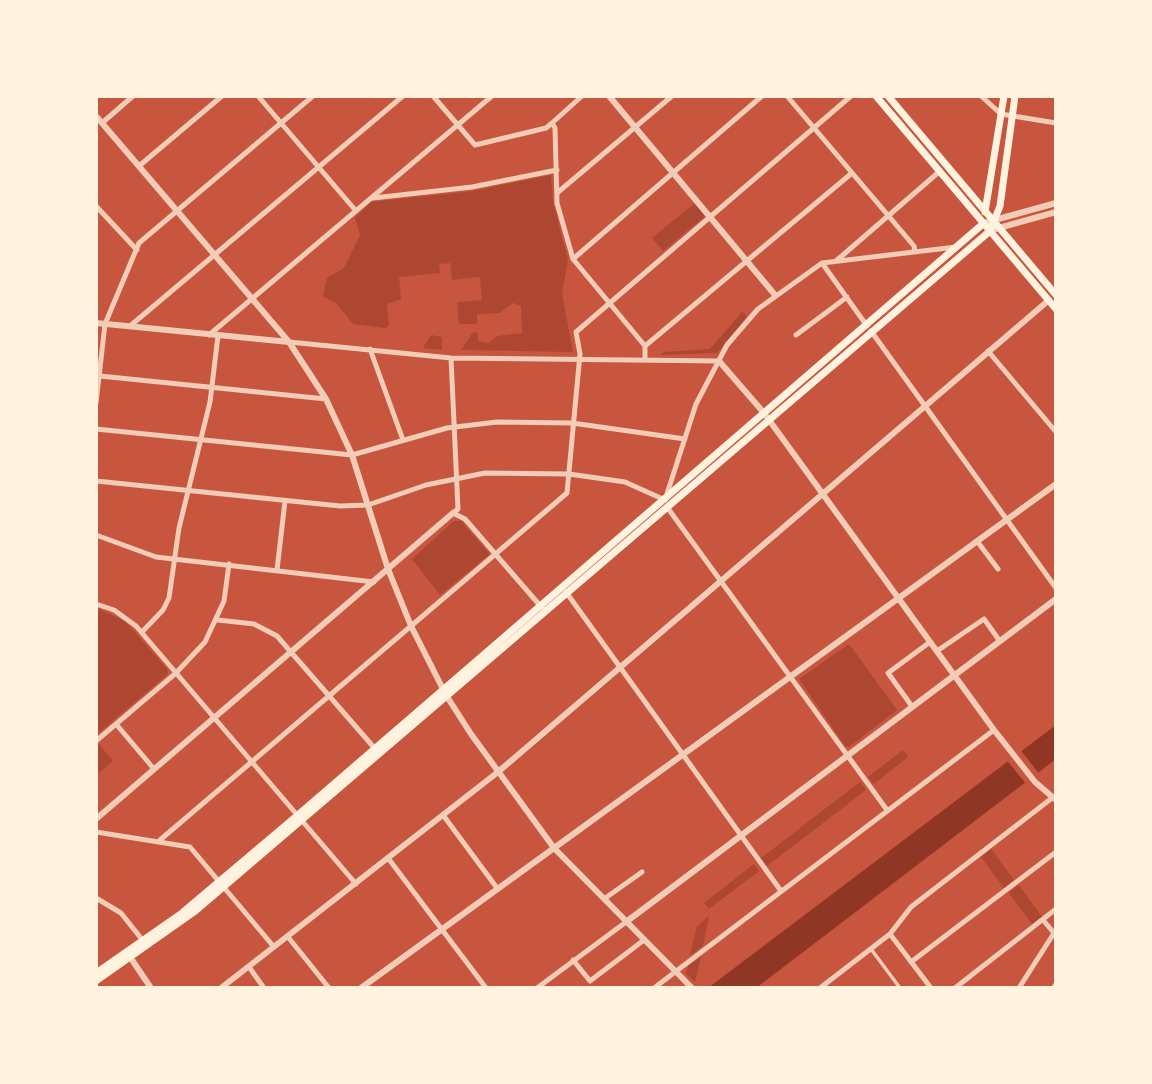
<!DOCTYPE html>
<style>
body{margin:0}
#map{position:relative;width:1152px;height:1084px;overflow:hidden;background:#c8553d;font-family:Montserrat,sans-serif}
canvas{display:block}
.frame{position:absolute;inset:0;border:98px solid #fff3e0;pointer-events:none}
</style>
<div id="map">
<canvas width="1152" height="1084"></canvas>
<div class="frame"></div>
</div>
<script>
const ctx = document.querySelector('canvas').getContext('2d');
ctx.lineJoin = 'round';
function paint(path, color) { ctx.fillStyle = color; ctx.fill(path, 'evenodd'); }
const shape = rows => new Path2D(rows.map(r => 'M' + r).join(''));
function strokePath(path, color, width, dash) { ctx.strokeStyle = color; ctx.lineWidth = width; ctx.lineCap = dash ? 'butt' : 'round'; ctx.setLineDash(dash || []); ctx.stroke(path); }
paint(shape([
 [551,175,553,202,568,260,562,293,573,352,461,350,473,332,478,333,478,341,489,343,497,336,522,333,521,306,513,303,500,313,477,314,477,324,459,324,457,302,482,300,480,277,452,280,450,263,439,264,440,273,399,277,401,299,387,304,389,325,385,328,353,324,336,303,323,296,327,278,344,268,360,235,355,218,371,202,473,191],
 [695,203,705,216,663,251,652,238],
 [742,312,747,316,717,353,661,355,664,352,710,349],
 [431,335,442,337,442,350,423,348],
 [454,521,461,521,490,554,440,595,412,559],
 [96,608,125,621,168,670,168,674,96,735],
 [849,644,897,710,849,747,845,746,799,679],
 [98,743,113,761,96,775,96,744],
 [903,750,908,757,874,784,868,777],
 [860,782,866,790,767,866,761,858],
 [991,849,1014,880,1004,888,981,857],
 [754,864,759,871,709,909,704,903],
 [1019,885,1042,917,1032,924,1009,893],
 [709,916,703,946,690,955,697,926],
 [701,956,695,982,686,974,688,966]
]), '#ae4732');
paint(shape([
 [1056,725,1056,759,756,988,708,988]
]), '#8f3625');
paint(shape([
 [1019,748,1040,775,1027,785,1005,758]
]), '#c8553d');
strokePath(shape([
 [871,949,900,988]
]), '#f1ccb7', 3.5);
strokePath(shape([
 [258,96,356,211],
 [433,96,475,145,546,128,552,123],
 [582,96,552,123,555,128,557,203,573,259,645,346,645,360],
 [787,96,914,246,915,252],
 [981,96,1001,114,1056,123],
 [102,123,133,96],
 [139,166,222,96],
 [557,193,672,96],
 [373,198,472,187,557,170],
 [96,206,137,250],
 [573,259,762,96],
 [836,261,940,171],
 [822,263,867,326],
 [130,326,403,96],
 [871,331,1056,588],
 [209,335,492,96],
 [796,335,847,297],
 [289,342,451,358,719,361],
 [645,346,852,173],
 [370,349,403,440],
 [988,351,1056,432],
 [451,358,458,509,453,513,465,519,543,609],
 [100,376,326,399],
 [96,403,105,324,139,243,313,96],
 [96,429,352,455,447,428,497,422,572,423,685,439],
 [96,481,340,506,368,505,426,485,485,473,569,474,625,482,665,500,696,404,727,345,758,309,822,263,956,247],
 [667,507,887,810],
 [96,535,156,557,374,582],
 [977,541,998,569],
 [277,570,285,501],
 [566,592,781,891],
 [96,604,114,610,136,626,356,884],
 [218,620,254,624,277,636,377,751],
 [142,632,163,610,169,598,179,528,210,402,218,336],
 [937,651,984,619,999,640],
 [911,705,888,673,930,642],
 [116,724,154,769],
 [96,741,176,673,205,642,224,601,229,564],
 [443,815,497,888],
 [96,832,190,847,274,947],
 [160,840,567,493,580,354,576,332,851,96],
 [388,858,486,988],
 [96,898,121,913,144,942],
 [604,899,642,872],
 [890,934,931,988],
 [288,937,329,988],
 [573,960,590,981,644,940],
 [911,962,1056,852],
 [249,967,264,988],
 [537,988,626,922],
 [654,988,994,730],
 [820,988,890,934,911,907,1052,798],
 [955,988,1056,909],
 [1019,988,1054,933,1043,920]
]), '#f1ccb7', 5);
strokePath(shape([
 [609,96,775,295],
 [96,116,289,342,326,399,352,455,388,569,411,626,446,695,471,734,554,848,692,988],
 [984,223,1056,203],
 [995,229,1056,212],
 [96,323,289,342],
 [719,361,764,413,994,730,1035,782,1056,800],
 [96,819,453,513],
 [626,922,1056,599],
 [128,954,151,988],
 [221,988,498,772,1049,300],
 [361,988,1056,484],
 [1054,988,1056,985]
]), '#f1ccb7', 6);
strokePath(shape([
 [876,96,1056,309],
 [888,96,1056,295],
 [985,212,1004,96],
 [96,973,182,913,298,815,984,223],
 [96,981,194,912,990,231,1000,206,1015,96]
]), '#fff3e0', 7);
</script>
